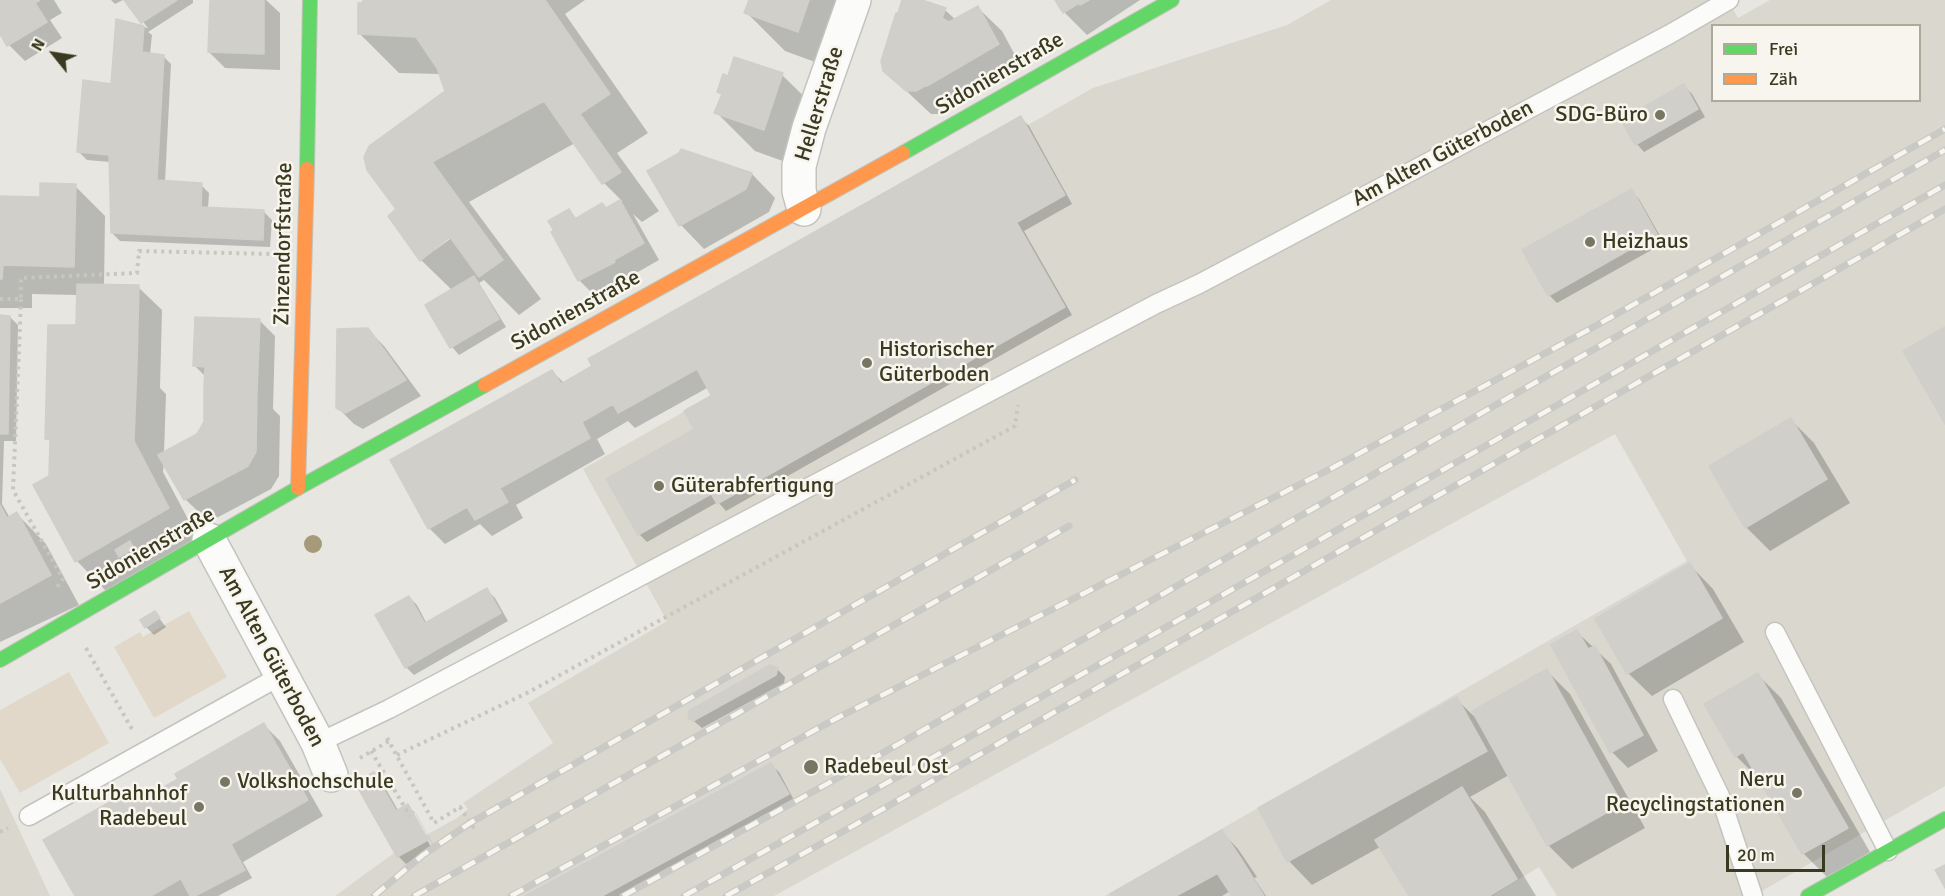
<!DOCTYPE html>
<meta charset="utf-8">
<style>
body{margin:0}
#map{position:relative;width:1945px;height:896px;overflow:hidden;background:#e7e6e1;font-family:Signika,sans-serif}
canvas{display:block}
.legend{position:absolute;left:1711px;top:24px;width:210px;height:78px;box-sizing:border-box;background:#f7f5ee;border:2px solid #abaa9b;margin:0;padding:8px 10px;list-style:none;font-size:18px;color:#393a1f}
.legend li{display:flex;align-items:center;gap:12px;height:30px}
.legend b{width:30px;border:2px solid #abaa9b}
.north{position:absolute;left:24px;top:24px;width:60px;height:60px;-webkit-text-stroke:4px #f7f5ee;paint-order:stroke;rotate:300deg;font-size:16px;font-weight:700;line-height:24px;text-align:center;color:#393a1f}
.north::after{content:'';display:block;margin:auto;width:21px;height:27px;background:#393a1f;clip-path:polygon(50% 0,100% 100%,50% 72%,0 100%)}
.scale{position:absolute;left:1726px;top:845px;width:99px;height:27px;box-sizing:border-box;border:3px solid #393a1f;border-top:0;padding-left:8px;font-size:18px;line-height:21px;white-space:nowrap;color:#393a1f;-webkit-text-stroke:4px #f7f5ee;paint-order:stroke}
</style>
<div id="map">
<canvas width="1945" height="896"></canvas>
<ul class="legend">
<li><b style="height:8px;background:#63d668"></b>Frei</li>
<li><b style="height:8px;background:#ff974d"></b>Zäh</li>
</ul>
<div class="north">N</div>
<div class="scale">20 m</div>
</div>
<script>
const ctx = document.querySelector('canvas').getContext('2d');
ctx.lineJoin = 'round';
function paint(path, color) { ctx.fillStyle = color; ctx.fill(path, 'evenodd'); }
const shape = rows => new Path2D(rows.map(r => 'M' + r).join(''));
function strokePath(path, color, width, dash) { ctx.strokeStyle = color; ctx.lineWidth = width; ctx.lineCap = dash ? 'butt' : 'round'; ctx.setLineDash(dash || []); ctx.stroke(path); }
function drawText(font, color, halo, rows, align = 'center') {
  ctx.font = font + ' Signika,sans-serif'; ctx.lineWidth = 5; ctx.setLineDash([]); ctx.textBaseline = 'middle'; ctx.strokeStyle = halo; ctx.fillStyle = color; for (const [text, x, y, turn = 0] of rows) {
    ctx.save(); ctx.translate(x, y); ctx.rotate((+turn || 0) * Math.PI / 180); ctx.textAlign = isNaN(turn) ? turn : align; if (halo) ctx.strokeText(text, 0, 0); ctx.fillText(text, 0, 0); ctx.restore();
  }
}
paint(shape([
 [1331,0,1728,0,1738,18,1770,0,1945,0,1945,786,1753,896,1557,896,1539,867,1492,896,1105,896,1687,561,1615,434,774,896,335,896,394,853,457,818,468,809,463,803,553,743,528,703,667,621,583,469,731,385,685,305,792,259,1093,88,1287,25],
 [1712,26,1920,26,1920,100,1712,100],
 [0,789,38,870,50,896,0,896]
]), '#d9d7ce');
paint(shape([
 [189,611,227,677,154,718,114,647,140,632,143,637],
 [69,672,109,743,20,793,0,759,0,710]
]), '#e2d8c9');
paint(shape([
 [0,0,54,0,62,13,50,20,62,38,25,61,9,45,0,31],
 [111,0,123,0,115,4],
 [126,0,193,0,193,3,148,32,152,35,150,54,163,56,171,64,165,182,201,185,209,193,208,209,264,212,272,220,270,247,120,241,112,233,110,162,87,160,79,152,113,85,117,21,148,28],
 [211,0,266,0,280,13,280,70,225,68,209,52],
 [364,0,585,0,565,14,648,133,617,153,659,211,642,222,633,214,659,260,629,277,630,278,595,296,579,280,569,211,577,219,606,209,622,201,604,183,575,143,469,202,541,299,519,315,484,280,479,283,506,327,459,355,452,347,452,290,421,260,398,210,446,91,441,74,399,73,360,34],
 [455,232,457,234,435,250,433,248],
 [750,0,847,0,837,70,785,51,746,12],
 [904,0,918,0,945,10,956,20,978,8,1002,31,1022,68,940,114,931,114,885,71],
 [1057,0,1140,0,1087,35,1064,12],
 [782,75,821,113,802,168,755,151,716,112,723,96,719,92,729,78],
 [1684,86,1692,94,1705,117,1644,152,1637,144],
 [1021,118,1029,126,1072,204,1024,231,1072,315,726,511,718,502,647,542,639,534,608,480,696,429,714,396,709,387,635,428,628,421,597,439,605,454,516,505,523,518,492,536,480,524,445,544,429,528,552,371,565,384],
 [649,171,752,174,775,198,769,212,704,249,681,225],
 [75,186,105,216,104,286,138,287,162,310,160,388,166,394,164,453,198,435,205,423,206,377,195,366,259,320,275,336,273,409,280,416,279,476,271,489,209,522,185,499,164,462,163,472,198,538,106,591,77,561,51,477,52,443,47,438,77,327,78,295,32,294,32,308,0,308,0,198,41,198],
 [1631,191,1639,199,1664,243,1557,303,1549,295],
 [0,317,10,317,18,325,16,441,4,441,2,504,10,518,17,514,46,544,79,605,0,642],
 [367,329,384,346,421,396,363,429,354,424,337,407],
 [1791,420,1814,443,1850,503,1770,551,1746,527],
 [1690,565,1713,589,1744,642,1652,696,1628,673],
 [487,590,495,598,508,621,414,675,406,667,409,597,417,605,427,624],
 [155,613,166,627,154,635,146,627],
 [1577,632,1611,664,1658,751,1628,768,1612,752],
 [777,669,785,677,784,683,702,728,689,717],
 [1547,671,1570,694,1645,828,1572,869,1548,845,1509,775,1470,797,1485,812,1536,896,1410,896,1380,847,1312,885,1289,861,1260,808,1456,699,1477,719],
 [1758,675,1781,698,1870,852,1827,877,1803,853,1760,780,1736,756,1706,705],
 [264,725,280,741,323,816,243,862,252,878,218,896,77,896,136,789,146,799,180,780],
 [771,765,779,772,795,802,624,896,528,896],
 [374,774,382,782,399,812,408,806,416,814,435,848,406,864,398,856],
 [412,813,415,813,433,845,431,847],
 [1222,832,1238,849,1257,877,1254,878,1266,896,1234,896,1230,891,1222,896,1114,896]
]), '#0003');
const building = shape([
 [0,0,40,0,35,3,47,22,7,46,0,34,0,0],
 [124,0,177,0,141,23,124,0],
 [210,0,264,0,264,54,208,52,210,0],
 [363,0,545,0,610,94,580,114,621,172,602,184,544,101,432,162,503,260,479,277,450,237,420,261,388,216,396,209,367,170,364,157,369,146,445,91,437,68,416,37,358,34,358,3,363,3,363,0],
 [749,0,809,0,798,32,744,13,749,0],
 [902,0,922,0,946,8,942,18,949,22,978,6,999,44,927,86,927,85,916,91,906,91,883,71,881,61,896,13,898,13,902,0],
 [1055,0,1089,0,1080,5,1079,3,1063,13,1055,0],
 [116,19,144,26,142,52,164,55,157,180,202,183,201,207,264,210,263,240,111,233,109,155,77,152,83,80,111,84,116,19],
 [734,57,783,73,764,130,714,113,722,94,717,92,723,74,728,76,734,57],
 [1684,84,1698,109,1635,145,1621,120,1684,84],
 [1021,116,1065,195,807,341,763,261,1021,116],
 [681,149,752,173,746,189,679,226,647,171,679,153,681,149],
 [40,183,76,184,74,267,3,265,2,279,0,279,0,196,40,197,40,183],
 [1632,189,1657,234,1548,296,1522,250,1632,189],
 [620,200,644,243,614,260,615,262,578,281,551,232,554,231,548,221,569,209,575,219,602,203,606,208,620,200],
 [1017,223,1065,307,717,504,679,438,694,429,684,411,1017,223],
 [763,261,807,341,711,395,697,369,618,413,613,404,582,422,590,438,500,488,508,502,475,520,467,507,428,529,390,460,552,370,561,384,592,366,588,359,763,261],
 [474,276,499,319,450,348,425,305,474,276],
 [77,284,139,285,137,363,111,362,110,381,124,382,123,419,110,418,110,440,45,439,48,325,76,325,77,284],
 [0,315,10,316,8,434,0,434,0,315],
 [195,317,260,319,257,391,204,389,205,367,193,366,195,317],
 [1945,327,1945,424,1903,351,1945,327],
 [368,328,406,380,345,413,336,408,337,329,368,328],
 [111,362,137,363,134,441,169,508,75,562,33,485,49,476,50,439,110,440,110,418,123,419,124,382,110,381,111,362],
 [204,389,257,391,256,452,248,466,184,500,158,455,197,434,204,422,204,389],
 [1791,418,1827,479,1745,528,1709,466,1791,418],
 [679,438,711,494,638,535,606,479,679,438],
 [0,505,7,518,0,522,0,505],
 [17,512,51,575,0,603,0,522,17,512],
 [130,541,134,548,119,557,115,550,130,541],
 [1690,563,1722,618,1627,674,1595,619,1690,563],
 [487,588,501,613,439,648,425,623,487,588],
 [409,596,439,648,405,668,375,615,409,596],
 [155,611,160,618,145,628,140,620,155,611],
 [1577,630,1588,649,1595,646,1643,735,1610,753,1551,645,1577,630],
 [770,665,778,668,776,675,693,721,688,718,689,711,770,665],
 [1547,669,1622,804,1547,846,1472,711,1547,669],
 [1758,673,1848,828,1802,854,1743,752,1735,757,1704,704,1758,673],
 [1457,697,1487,751,1287,862,1258,808,1457,697],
 [264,723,308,800,219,851,216,846,182,866,187,875,151,896,75,896,43,840,136,787,143,799,178,779,175,774,264,723],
 [771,763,789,794,602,896,525,896,771,763],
 [374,772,396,811,408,804,428,840,397,857,355,783,374,772],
 [1462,787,1517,879,1489,896,1409,896,1375,840,1462,787],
 [1222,830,1242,860,1176,896,1112,896,1110,894,1222,830],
 [231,844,245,870,195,896,190,896,181,879,187,875,182,866,216,846,219,851,231,844],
 [1242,860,1264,896,1232,896,1217,873,1242,860],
 [1945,865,1945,888,1935,870,1945,865]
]);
paint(building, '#d0cfca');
strokePath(building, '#d0cfca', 1.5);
const lane = shape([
 [1775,632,1888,851],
 [1673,699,1720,796,1753,896],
 [318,743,389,709,1156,304,1199,284,1670,34,1729,0],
 [29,816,282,675]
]);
const street = shape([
 [804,209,799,191,799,166,809,128,854,0],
 [209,540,318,743,331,775]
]);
const fast = shape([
 [903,153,1172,0],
 [307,169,310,0],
 [0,660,298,488,485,385],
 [1808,896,1945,819]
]);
const slow = shape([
 [485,385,903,153],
 [298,488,307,169]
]);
strokePath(lane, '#c4c4bf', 21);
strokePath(street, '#c4c4bf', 36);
strokePath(fast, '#c3c2ba', 16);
strokePath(slow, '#c3c2ba', 16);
strokePath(shape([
 [0,299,21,299,21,278,137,273,139,251,274,254],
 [21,299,13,490,63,579,57,587],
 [86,648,133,731],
 [387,738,434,823,460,807,475,830],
 [371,751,410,816],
 [397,755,527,693,1015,426,1018,405],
 [360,758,389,741],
 [0,832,8,828]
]), '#c7c7bf', 4, [3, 4.5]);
strokePath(lane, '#fbfbfa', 18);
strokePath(street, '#fbfbfa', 33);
strokePath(fast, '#63d668', 14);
strokePath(slow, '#ff974d', 14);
const rail = shape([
 [374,896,423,855,470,823,1075,480],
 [414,896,1069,526],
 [511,896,839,717,1332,468,1590,329,1945,129],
 [623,896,865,763,1945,150],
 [684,896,1152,635,1945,185],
 [726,896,835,836,1945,209]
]);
strokePath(rail, '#c9c9c5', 7);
strokePath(rail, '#f7f5ee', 4.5, [14]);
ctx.fillStyle = '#a79a7b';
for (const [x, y] of [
 [313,544]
]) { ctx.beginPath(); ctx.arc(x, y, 9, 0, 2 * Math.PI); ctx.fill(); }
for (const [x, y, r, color] of [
 [1660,115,6,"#767663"],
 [1590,242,6,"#767663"],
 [867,363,6,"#767663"],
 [659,486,6,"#767663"],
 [811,767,8,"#767663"],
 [225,782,6,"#767663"],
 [1797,793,6,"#767663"],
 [199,807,6,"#767663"]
]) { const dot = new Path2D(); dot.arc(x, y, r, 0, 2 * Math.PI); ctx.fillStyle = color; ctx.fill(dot); strokePath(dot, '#f7f5ee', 2); }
drawText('22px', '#393a1f', '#f7f5ee', [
 ["Sidonienstraße",1000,74,-30],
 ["Hellerstraße",820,104,-73],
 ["Am Alten Güterboden",1443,154,-28],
 ["Zinzendorfstraße",284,244,-89],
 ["Sidonienstraße",576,311,-29],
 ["Sidonienstraße",151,549,-30],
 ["Am Alten Güterboden",271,657,62]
]);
drawText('22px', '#393a1f', '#f7f5ee', [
 ["SDG-Büro",1648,115,"right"],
 ["Heizhaus",1602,242],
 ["Historischer",879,350],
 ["Güterboden",879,375],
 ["Güterabfertigung",671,486],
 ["Radebeul Ost",824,767],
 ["Neru",1785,780,"right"],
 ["Recyclingstationen",1785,805,"right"],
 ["Volkshochschule",237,782],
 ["Kulturbahnhof",187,794,"right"],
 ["Radebeul",187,819,"right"]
], 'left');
</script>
